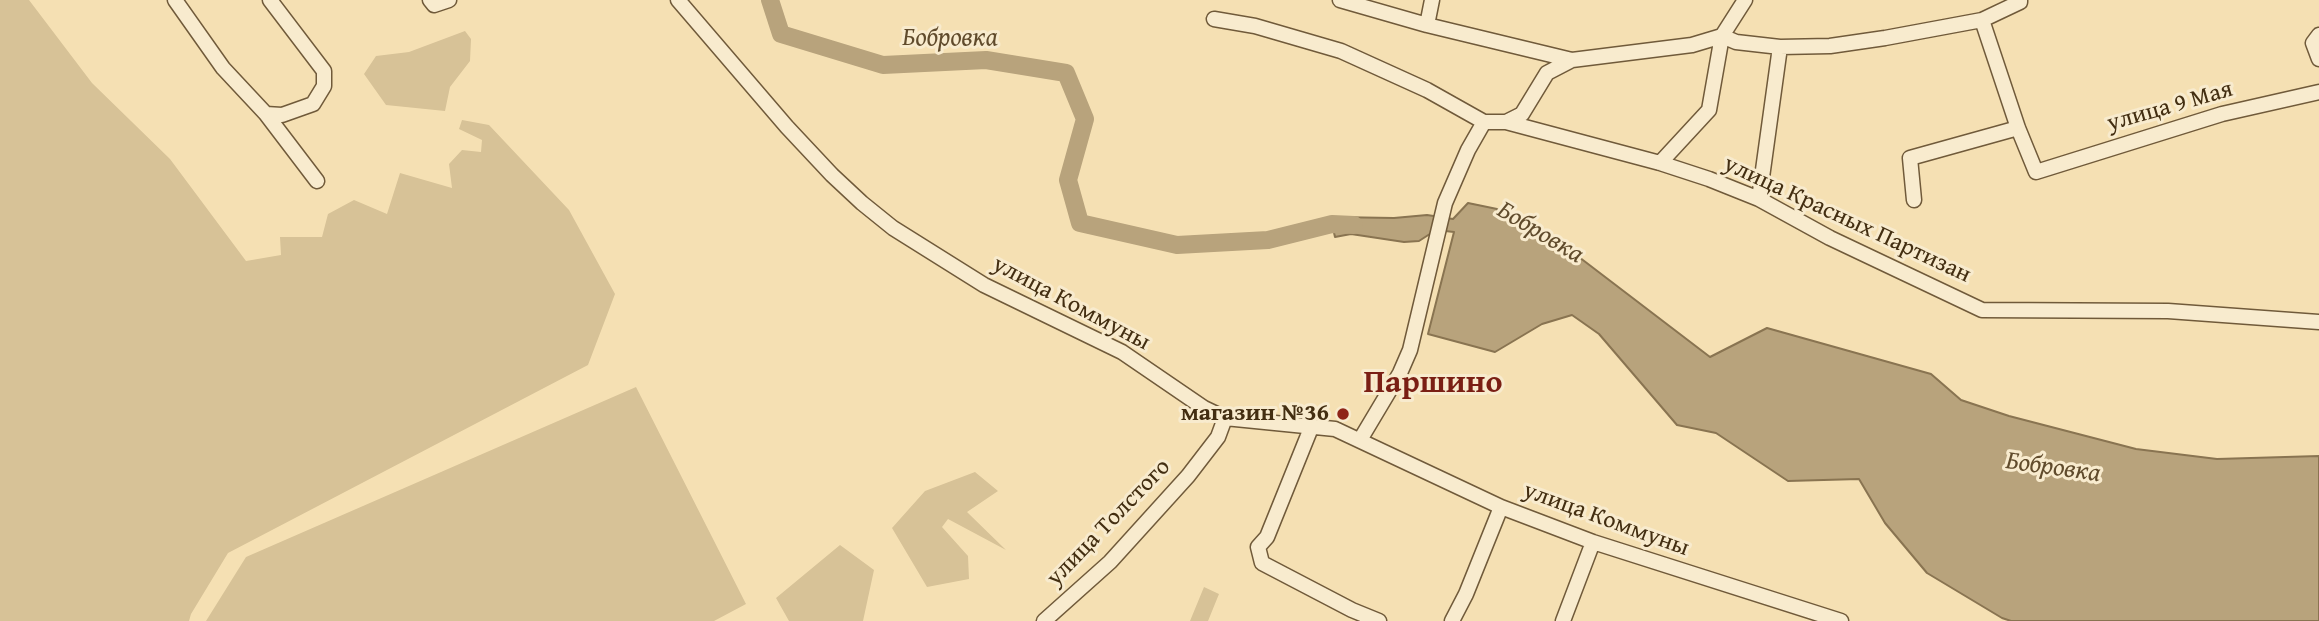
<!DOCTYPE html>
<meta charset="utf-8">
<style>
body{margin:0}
canvas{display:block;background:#f5e0b3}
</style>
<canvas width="2319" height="621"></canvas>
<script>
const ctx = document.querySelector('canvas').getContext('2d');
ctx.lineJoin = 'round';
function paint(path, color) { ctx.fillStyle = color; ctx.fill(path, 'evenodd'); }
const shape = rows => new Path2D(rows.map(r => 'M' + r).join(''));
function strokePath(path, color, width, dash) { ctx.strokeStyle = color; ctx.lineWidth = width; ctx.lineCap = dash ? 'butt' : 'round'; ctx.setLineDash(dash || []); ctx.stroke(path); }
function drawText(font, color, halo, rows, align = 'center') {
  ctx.font = font + ' "Gentium Book Plus",serif'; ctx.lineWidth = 6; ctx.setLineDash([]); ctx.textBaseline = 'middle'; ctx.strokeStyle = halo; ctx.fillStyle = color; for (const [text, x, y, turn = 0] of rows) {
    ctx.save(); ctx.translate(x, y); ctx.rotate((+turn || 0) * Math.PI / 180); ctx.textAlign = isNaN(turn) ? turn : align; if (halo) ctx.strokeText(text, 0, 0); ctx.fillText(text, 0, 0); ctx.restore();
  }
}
paint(shape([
 [0,0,29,0,92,83,170,159,246,261,281,255,280,237,322,237,328,214,354,200,387,214,400,173,452,188,449,164,462,150,481,152,482,140,459,129,462,120,489,125,569,210,615,294,588,365,228,553,191,614,189,621,0,621],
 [465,31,471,39,470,61,450,87,445,111,386,105,364,74,376,56,409,52],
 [636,387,746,604,714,621,206,621,246,557],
 [975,472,998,491,967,512,1006,550,948,519,942,527,968,556,969,579,927,587,892,528,925,491],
 [840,545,874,570,863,621,789,621,776,598],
 [1204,587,1219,594,1208,621,1190,621]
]), '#d7c297');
const water = shape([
 [1468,203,1497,209,1575,254,1710,357,1767,328,1931,374,1961,400,2009,416,2136,449,2217,459,2319,456,2319,621,2011,621,2002,618,1927,573,1885,523,1859,479,1788,481,1716,433,1677,425,1599,334,1572,315,1542,324,1495,352,1428,334,1454,232,1436,230,1419,241,1404,242,1351,234,1335,237,1332,224,1332,217,1394,218,1427,215,1453,219,1468,203]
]);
paint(water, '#b8a37c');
strokePath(water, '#897451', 2);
strokePath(shape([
 [770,0,781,34,883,65,986,60,1066,73,1085,119,1068,180,1080,223,1177,245,1268,240,1332,224,1354,225]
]), '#b8a37c', 18);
const minor = shape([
 [175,0,223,68,266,114,282,115,313,104,324,86,324,71,270,0],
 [430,0,434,5,449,0],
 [678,0,787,127,832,175,862,203,893,228,984,285,1122,352,1204,408,1225,418,1335,429,1501,507,1593,542,1841,621],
 [1340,0,1427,25,1572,60,1692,45,1722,36,1736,42,1780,47,1830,46,1885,38,1982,20,2020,2,2020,0],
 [1214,19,1255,26,1341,51,1427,90,1484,122,1506,122,1660,163,1709,179,1759,199,1830,238,1982,310,2168,311,2319,322],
 [1982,20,2018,128,2036,172,2222,114,2319,92],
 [1427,25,1432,0],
 [2319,35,2313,43,2319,59],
 [266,114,317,181],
 [1506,122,1522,114,1547,73,1572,60],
 [1660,163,1709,110,1722,36,1745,0],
 [1759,199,1780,47],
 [1914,200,1910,158,2018,128],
 [1311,428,1267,537,1258,547,1262,563,1352,610,1379,621],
 [1360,440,1400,373,1410,350,1445,203,1468,150,1484,122],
 [1044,621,1110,562,1188,476,1218,437,1225,418],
 [1452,621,1466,594,1501,507],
 [1563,621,1593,542]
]);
strokePath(minor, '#705a3a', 17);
strokePath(minor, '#f8ebce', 14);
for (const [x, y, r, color] of [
 [1343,414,7,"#8f2418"]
]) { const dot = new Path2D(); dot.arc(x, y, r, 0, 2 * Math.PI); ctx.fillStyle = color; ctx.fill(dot); strokePath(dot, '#f8ebce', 2.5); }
drawText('24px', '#432e11', '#f8ebce', [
 ["улица 9 Мая",2170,107,-16],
 ["улица Красных Партизан",1847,220,25],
 ["улица Коммуны",1071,304,28],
 ["улица Коммуны",1606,520,20],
 ["улица Толстого",1109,523,-46]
]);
drawText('bold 24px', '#432e11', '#f8ebce', [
 ["магазин №36",1329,414]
], 'right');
drawText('italic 26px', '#604b2c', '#f8ebce', [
 ["Бобровка",950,38],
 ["Бобровка",1540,233,31],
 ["Бобровка",2053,468,8]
]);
drawText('bold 32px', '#7a1f14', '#f8ebce', [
 ["Паршино",1433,384]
]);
</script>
